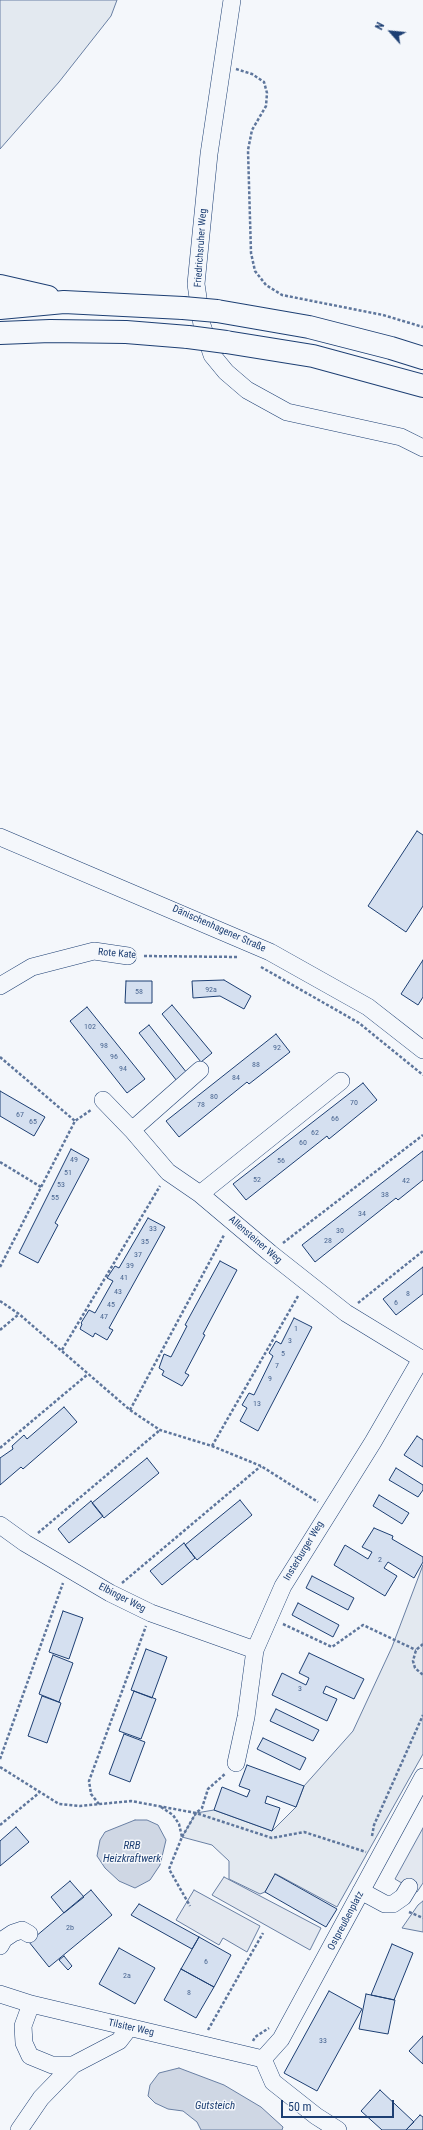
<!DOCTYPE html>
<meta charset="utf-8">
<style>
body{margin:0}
#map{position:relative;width:423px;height:2130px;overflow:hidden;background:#f4f7fb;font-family:"Roboto Condensed",sans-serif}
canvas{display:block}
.north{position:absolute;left:371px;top:12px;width:40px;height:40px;-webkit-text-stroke:3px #f4f7fb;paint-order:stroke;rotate:297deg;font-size:11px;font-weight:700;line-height:16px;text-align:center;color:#1d3f73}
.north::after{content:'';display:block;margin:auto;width:14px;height:18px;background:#1d3f73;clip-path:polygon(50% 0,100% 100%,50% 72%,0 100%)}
.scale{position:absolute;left:281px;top:2100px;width:113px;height:18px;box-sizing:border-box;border:2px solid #1d3f73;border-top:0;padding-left:5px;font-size:12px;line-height:14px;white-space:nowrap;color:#1d3f73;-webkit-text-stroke:3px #f4f7fb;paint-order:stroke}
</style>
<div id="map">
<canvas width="423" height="2130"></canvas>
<div class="north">N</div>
<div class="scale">50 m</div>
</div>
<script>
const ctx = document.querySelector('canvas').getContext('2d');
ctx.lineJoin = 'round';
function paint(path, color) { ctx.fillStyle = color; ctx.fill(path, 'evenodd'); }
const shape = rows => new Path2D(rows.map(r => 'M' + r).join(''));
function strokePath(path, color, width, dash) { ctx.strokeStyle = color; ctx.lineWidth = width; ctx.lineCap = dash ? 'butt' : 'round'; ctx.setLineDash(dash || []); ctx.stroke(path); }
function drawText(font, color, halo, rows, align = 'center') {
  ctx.font = font + ' "Roboto Condensed",sans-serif'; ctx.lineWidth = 3; ctx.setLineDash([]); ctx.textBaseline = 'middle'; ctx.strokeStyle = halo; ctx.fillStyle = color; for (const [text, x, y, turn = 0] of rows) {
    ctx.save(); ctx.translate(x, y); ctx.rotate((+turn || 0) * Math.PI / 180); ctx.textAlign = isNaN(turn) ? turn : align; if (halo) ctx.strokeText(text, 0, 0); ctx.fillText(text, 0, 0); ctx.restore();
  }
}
const green = shape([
 [0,0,117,0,111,16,59,82,0,149,0,0],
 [423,1565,423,1754,337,1907,276,1874,265,1892,260,1894,229,1879,229,1861,212,1845,182,1837,196,1813,214,1810,272,1831,296,1807,304,1786,353,1731,392,1647,423,1565],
 [423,1901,423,1932,402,1928,418,1905,423,1901]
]);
paint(green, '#e3e9f0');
strokePath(green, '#687fa3', 1);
const parking = shape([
 [423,1828,423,1883,417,1892,395,1879,423,1828],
 [224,1877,321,1928,310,1950,212,1895,224,1877],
 [194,1890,260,1926,247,1952,223,1938,219,1945,176,1920,194,1890]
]);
paint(parking, '#e3e8f0');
strokePath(parking, '#687fa3', 1);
const water = shape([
 [135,1820,147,1820,158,1825,166,1840,160,1865,150,1880,135,1888,119,1881,105,1868,97,1856,100,1840,105,1832,135,1820],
 [179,2068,224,2085,261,2107,283,2127,282,2130,201,2130,197,2122,183,2111,168,2109,155,2103,148,2096,150,2085,159,2073,179,2068]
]);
paint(water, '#cfd7e4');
strokePath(water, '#687fa3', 1);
const building = shape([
 [417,831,423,835,423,906,406,932,368,906,417,831],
 [423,960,423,997,418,1005,401,994,423,960],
 [224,980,251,996,244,1009,220,996,193,998,192,981,224,980],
 [126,981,152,981,152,1003,125,1003,126,981],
 [172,1005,212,1053,201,1062,162,1014,172,1005],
 [87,1007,145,1079,127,1093,70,1021,87,1007],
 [149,1025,187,1073,177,1081,139,1033,149,1025],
 [276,1034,290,1052,249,1084,247,1082,179,1137,166,1121,276,1034],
 [363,1083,377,1100,329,1139,327,1136,246,1200,233,1184,363,1083],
 [0,1091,45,1117,34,1136,0,1116,0,1091],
 [71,1149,89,1159,55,1223,58,1225,38,1263,19,1253,71,1149],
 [423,1151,423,1180,398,1200,396,1198,315,1262,302,1245,423,1151],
 [148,1218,165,1227,109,1328,113,1330,107,1340,95,1333,93,1337,80,1329,82,1324,81,1323,89,1310,95,1313,113,1281,107,1278,115,1266,119,1268,148,1218],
 [220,1261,237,1270,203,1334,205,1335,185,1373,189,1375,182,1386,162,1375,164,1371,159,1368,164,1354,171,1357,187,1326,185,1325,220,1261],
 [423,1267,423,1294,396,1315,383,1299,423,1267],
 [294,1318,312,1327,258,1431,240,1421,247,1408,242,1405,249,1393,254,1395,273,1356,269,1353,276,1341,281,1344,294,1318],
 [64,1407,77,1422,23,1469,21,1467,0,1485,0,1458,13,1449,12,1446,24,1435,27,1439,64,1407],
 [417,1436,423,1440,423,1467,404,1455,417,1436],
 [147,1458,159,1473,104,1518,92,1503,147,1458],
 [396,1468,423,1485,423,1490,418,1497,389,1480,396,1468],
 [379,1495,409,1513,402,1524,373,1506,379,1495],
 [240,1500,252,1515,197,1560,185,1545,240,1500],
 [91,1501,103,1516,69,1543,58,1529,91,1501],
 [374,1528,393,1536,392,1539,423,1557,423,1562,414,1578,388,1562,384,1568,397,1576,385,1596,334,1565,345,1545,368,1559,372,1552,362,1547,374,1528],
 [184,1543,195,1558,162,1585,150,1571,184,1543],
 [312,1576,354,1598,348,1610,306,1588,312,1576],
 [298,1603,339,1625,333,1637,292,1615,298,1603],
 [63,1611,83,1618,69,1659,49,1652,63,1611],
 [146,1649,167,1657,152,1698,131,1690,146,1649],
 [309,1653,364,1679,354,1699,326,1686,323,1693,337,1699,327,1721,272,1695,282,1673,306,1685,309,1678,299,1673,309,1653],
 [53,1655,73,1663,59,1702,39,1694,53,1655],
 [134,1691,156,1699,141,1739,119,1731,134,1691],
 [42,1696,61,1703,47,1743,28,1736,42,1696],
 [276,1709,319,1730,313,1741,270,1721,276,1709],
 [124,1734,145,1742,130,1782,109,1774,124,1734],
 [263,1738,306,1758,300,1770,257,1749,263,1738],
 [247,1765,304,1786,296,1807,267,1796,265,1803,280,1808,272,1831,214,1810,222,1787,247,1797,250,1790,239,1786,247,1765],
 [16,1827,29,1842,0,1866,0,1841,16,1827],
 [275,1874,337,1909,326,1927,265,1892,275,1874],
 [70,1881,84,1897,64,1913,51,1897,70,1881],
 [91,1890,112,1915,49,1967,29,1942,91,1890],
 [139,1904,199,1937,192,1949,131,1915,139,1904],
 [199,1937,231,1955,214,1987,181,1969,199,1937],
 [392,1944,413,1953,394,2000,371,1995,392,1944],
 [119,1948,155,1968,135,2004,99,1984,119,1948],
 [64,1956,72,1966,68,1970,59,1960,64,1956],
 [181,1969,214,1987,196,2018,164,2000,181,1969],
 [329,1991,362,2009,317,2091,284,2073,329,1991],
 [366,1994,395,2000,388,2034,359,2029,366,1994],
 [423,2036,423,2064,409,2051,423,2036],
 [380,2090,414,2122,406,2130,382,2130,361,2111,380,2090],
 [420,2115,423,2117,423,2130,406,2130,420,2115]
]);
paint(building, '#d5e0f0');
strokePath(building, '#1d3f73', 1);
const minor = shape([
 [232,0,209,154,196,284,202,325,212,355,226,372,247,390,287,412,401,437,423,448],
 [0,837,270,952,368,1007,423,1050],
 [0,986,32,967,94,951,128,956],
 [103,1100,132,1130,168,1172,200,1194,270,1253,346,1313,423,1360],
 [132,1130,200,1070],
 [200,1194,341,1081],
 [0,1525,25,1543,110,1593,151,1613,255,1650],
 [236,1763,246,1717,255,1650,283,1586,373,1442,421,1359],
 [361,1891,385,1904,393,1904,403,1897,409,1887],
 [0,1946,4,1939,13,1933,22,1930,29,1934],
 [0,1994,31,2004,263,2059],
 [31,2004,23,2026,24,2043,30,2056,52,2065,73,2065],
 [263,2059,281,2039,423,1777],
 [263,2059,273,2082,316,2116,338,2130],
 [19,2130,41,2098,73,2065,119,2041,129,2028]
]);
const highway = shape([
 [0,286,48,297],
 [0,308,64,302,183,308],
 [217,311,309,327,391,348,423,358],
 [0,333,50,331,126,332,188,337],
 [226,342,313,356,423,386]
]);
strokePath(minor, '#1d3f73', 18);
strokePath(highway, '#1d3f73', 24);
strokePath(shape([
 [236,69,252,74,264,82,267,93,266,106,252,130,248,150,251,253,255,271,266,285,282,295,383,315,423,327],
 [144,956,239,957],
 [261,967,359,1023,423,1075],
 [0,1057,75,1121],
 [0,1162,41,1187],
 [283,1243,423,1135],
 [0,1267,75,1121,91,1110],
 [0,1301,19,1314,130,1410,160,1430,212,1446,261,1466,318,1502],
 [358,1303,423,1251],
 [0,1330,19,1314],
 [62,1350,160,1186],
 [130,1410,224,1235],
 [212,1446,298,1296],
 [0,1448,88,1374],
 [38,1533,160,1430],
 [122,1583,261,1466],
 [283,1624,332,1647,363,1625,416,1650],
 [423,1644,416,1650,413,1661,415,1668,423,1675],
 [0,1759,63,1583],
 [0,1767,59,1804,80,1806,131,1801,196,1813,202,1808,208,1789,226,1773],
 [99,1804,91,1794,89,1781,146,1626],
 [161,1807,173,1815,179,1824,182,1837,169,1869,190,1906],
 [0,1825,39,1793],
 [372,1836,374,1825,423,1715],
 [182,1837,196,1813,272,1838,304,1832,366,1852],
 [409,1912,423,1918],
 [208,2030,263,1933],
 [253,2041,255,2037,269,2028]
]), '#5e769c', 2.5, [3, 2]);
strokePath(minor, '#f4f7fb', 17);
strokePath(highway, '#f4f7fb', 22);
const highwayBridge = shape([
 [183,308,217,311],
 [188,337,226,342]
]);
strokePath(highwayBridge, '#1d3f73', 24, []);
strokePath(highwayBridge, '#f4f7fb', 22);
drawText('8px', '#4b6792', null, [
 ["92a",211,990],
 ["58",139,992],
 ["102",90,1027],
 ["98",104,1046],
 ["92",277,1048],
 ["96",114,1057],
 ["88",256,1065],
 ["94",123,1069],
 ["84",236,1078],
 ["80",214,1097],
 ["70",354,1103],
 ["78",201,1105],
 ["67",20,1115],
 ["66",335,1119],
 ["65",33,1122],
 ["62",315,1133],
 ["60",303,1143],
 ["49",74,1160],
 ["56",281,1161],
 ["51",68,1173],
 ["52",257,1180],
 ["42",406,1181],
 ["53",61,1185],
 ["38",385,1195],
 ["55",55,1198],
 ["34",362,1214],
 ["33",153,1229],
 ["30",340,1231],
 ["28",328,1241],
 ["35",145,1242],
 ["37",138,1255],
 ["39",130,1266],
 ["41",124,1278],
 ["43",118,1292],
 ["8",408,1294],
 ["6",396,1303],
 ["45",111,1305],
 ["47",104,1317],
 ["1",296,1329],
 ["3",290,1341],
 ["5",283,1354],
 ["7",277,1366],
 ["9",270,1379],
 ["13",257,1404],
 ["2",380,1560],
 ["3",300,1689],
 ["2b",70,1928],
 ["6",206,1962],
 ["2a",127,1976],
 ["8",189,1993],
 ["33",323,2041]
]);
drawText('10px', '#1d3f73', '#f4f7fb', [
 ["Friedrichsruher Weg",201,248,-86],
 ["Dänischenhagener Straße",219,929,24],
 ["Rote Kate",117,954,5],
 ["Allensteiner Weg",255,1240,41],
 ["Insterburger Weg",304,1551,-59],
 ["Elbinger Weg",122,1598,27],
 ["Ostpreußenplatz",346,1921,-62],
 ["Tilsiter Weg",131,2028,13]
]);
drawText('italic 11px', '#1d3f73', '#f4f7fb', [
 ["RRB",132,1846],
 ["Heizkraftwerk",132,1859],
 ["Gutsteich",215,2106]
]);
</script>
